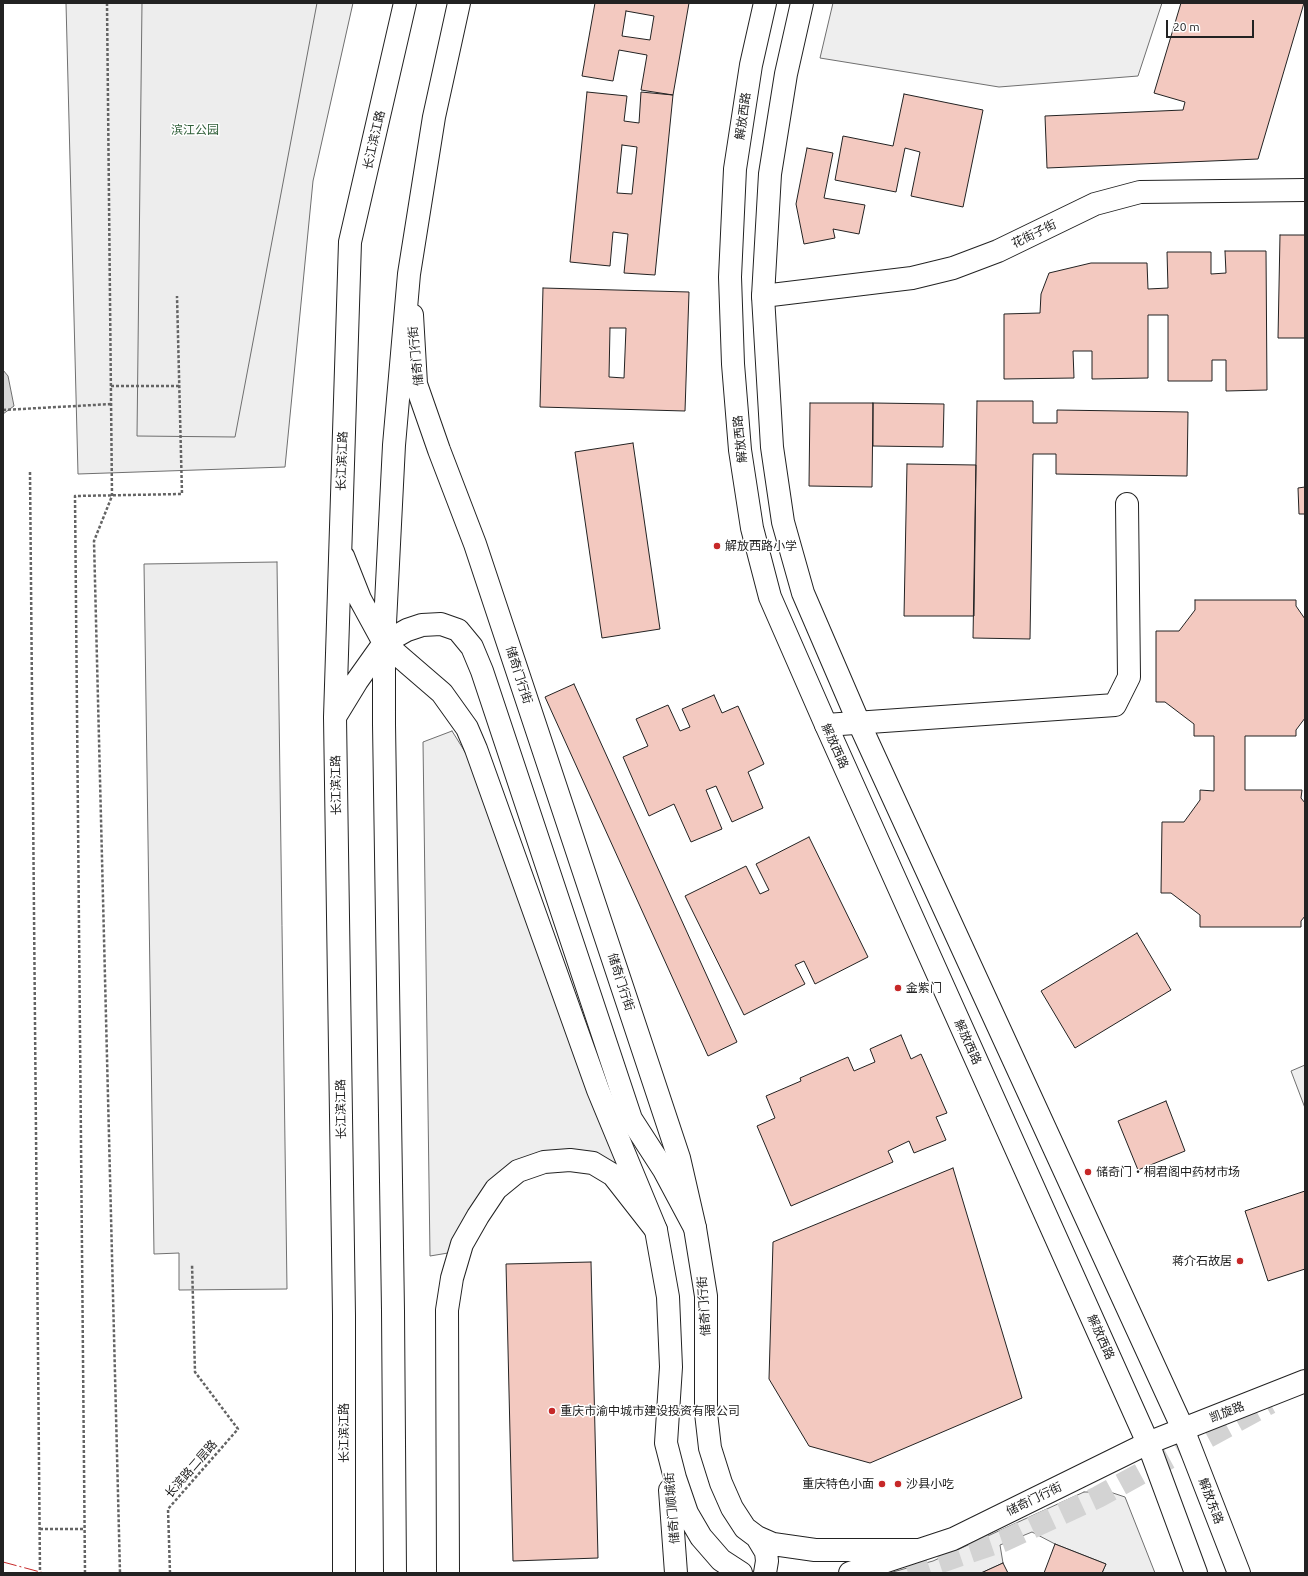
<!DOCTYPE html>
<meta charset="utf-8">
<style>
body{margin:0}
#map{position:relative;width:1308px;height:1576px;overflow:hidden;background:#fff;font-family:Ubuntu,sans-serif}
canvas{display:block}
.frame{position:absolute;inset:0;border:4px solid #222;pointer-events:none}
.scale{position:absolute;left:1166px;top:20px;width:88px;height:18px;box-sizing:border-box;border:2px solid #222;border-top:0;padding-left:5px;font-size:12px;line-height:14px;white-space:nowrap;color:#222;-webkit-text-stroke:3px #fff;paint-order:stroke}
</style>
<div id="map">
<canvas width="1308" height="1576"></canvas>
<div class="frame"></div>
<div class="scale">20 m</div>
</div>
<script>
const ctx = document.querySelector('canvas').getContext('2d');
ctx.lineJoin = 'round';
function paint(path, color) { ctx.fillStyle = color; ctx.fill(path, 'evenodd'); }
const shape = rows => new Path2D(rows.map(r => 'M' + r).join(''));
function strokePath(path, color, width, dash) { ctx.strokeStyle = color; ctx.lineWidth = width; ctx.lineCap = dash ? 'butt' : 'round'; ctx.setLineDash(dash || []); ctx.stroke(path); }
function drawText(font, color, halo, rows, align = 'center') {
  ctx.font = font + ' Ubuntu,"Noto Sans SC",sans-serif'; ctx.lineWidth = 3; ctx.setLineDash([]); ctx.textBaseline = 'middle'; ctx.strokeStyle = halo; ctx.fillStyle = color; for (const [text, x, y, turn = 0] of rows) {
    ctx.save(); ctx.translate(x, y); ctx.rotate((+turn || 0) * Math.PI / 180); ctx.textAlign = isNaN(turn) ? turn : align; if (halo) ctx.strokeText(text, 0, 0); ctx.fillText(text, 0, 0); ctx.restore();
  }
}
const green = shape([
 [66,3,353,3,313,181,285,467,78,474,66,3],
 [833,3,1162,3,1138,76,999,87,820,58,833,3],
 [452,731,467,755,622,1165,513,1165,454,1252,430,1256,423,742,452,731],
 [1305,1065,1305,1108,1291,1071,1305,1065]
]);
paint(green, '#eee');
strokePath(green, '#6f6f6f', 1);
const parking = shape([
 [142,3,317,3,235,437,137,436,142,3],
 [277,562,287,1289,179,1290,179,1253,154,1254,144,564,277,562],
 [1084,1492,1110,1492,1125,1497,1155,1573,1102,1573,1106,1564,1055,1544,1032,1532,1000,1545,1003,1563,981,1573,889,1573,933,1561,1084,1492]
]);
paint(parking, '#ededed');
strokePath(parking, '#6f6f6f', 1);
const water = shape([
 [3,370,8,376,14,406,3,414,3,370]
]);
paint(water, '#d9d9d9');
strokePath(water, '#6f6f6f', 1);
const building = shape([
 [595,3,689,3,673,95,641,90,647,55,619,50,613,81,582,76,595,3],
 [626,11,654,16,650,40,622,36,626,11],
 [1181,3,1304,3,1258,159,1047,168,1045,116,1183,110,1185,102,1154,93,1181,3],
 [587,92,627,96,624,121,639,123,641,92,673,95,655,275,624,273,628,234,613,232,610,266,570,262,587,92],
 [622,145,637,147,632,194,617,193,622,145],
 [904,94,983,110,963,207,911,196,920,152,905,148,896,192,835,180,843,136,893,146,904,94],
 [807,148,833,153,824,198,865,205,859,234,833,229,835,238,804,244,796,204,807,148],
 [1280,235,1305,235,1305,338,1278,338,1280,235],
 [1225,251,1266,251,1267,390,1226,391,1226,360,1212,360,1212,381,1168,381,1168,315,1148,315,1148,378,1092,379,1092,351,1073,351,1074,378,1004,379,1004,314,1040,313,1041,294,1049,273,1091,263,1147,263,1148,289,1168,288,1167,252,1211,252,1211,274,1226,273,1225,251],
 [543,288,689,292,685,411,540,407,543,288],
 [610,328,626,328,624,378,609,377,610,328],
 [977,401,1033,401,1033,423,1057,423,1057,410,1188,412,1187,476,1056,474,1056,454,1033,454,1030,639,973,638,977,401],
 [810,403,873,403,872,487,809,486,810,403],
 [873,403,944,404,943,447,873,446,873,403],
 [633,443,660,629,602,638,575,452,633,443],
 [907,464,976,465,974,616,904,616,907,464],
 [1305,487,1305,514,1299,514,1298,488,1305,487],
 [1195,600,1296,600,1296,606,1305,619,1305,718,1296,730,1296,736,1245,736,1245,790,1302,790,1301,798,1305,803,1305,916,1301,921,1301,927,1200,927,1200,915,1171,893,1161,893,1162,822,1184,822,1200,800,1200,790,1214,791,1214,736,1194,736,1194,724,1165,702,1156,702,1156,631,1179,631,1195,610,1195,600],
 [574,684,737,1042,708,1056,545,697,574,684],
 [714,695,722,713,738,706,764,764,748,772,763,808,732,822,716,786,706,790,722,829,691,842,674,804,649,816,623,757,648,746,636,719,668,705,680,731,690,727,682,709,714,695],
 [809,837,868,957,815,984,804,961,795,965,805,984,744,1015,685,896,746,866,760,894,769,890,756,864,809,837],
 [1137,933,1171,990,1075,1048,1041,991,1137,933],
 [901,1035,911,1059,921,1054,947,1113,936,1117,946,1140,914,1153,909,1141,888,1151,893,1162,791,1206,757,1126,775,1118,766,1096,801,1081,800,1078,848,1057,854,1071,875,1062,870,1049,901,1035],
 [1166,1101,1185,1151,1138,1170,1118,1121,1166,1101],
 [953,1168,1022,1398,870,1463,809,1446,769,1379,773,1242,953,1168],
 [1305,1191,1305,1269,1268,1281,1245,1211,1305,1191],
 [591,1262,598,1558,513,1561,506,1264,591,1262],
 [1055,1544,1106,1564,1102,1573,1044,1573,1055,1544],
 [1003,1563,1008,1573,981,1573,1003,1563]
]);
paint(building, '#f3c9c0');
strokePath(building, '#222', 1);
strokePath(shape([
 [908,1573,1003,1541,1098,1497,1270,1403]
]), '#d3d3d3', 22, [22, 11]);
const minor = shape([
 [763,296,912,278,953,268,998,251,1095,204,1140,192,1305,190],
 [412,315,416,384,439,450,475,544,679,1158,695,1228,706,1296,706,1413,710,1448,721,1483,732,1508,745,1528,757,1537,773,1544,815,1550,917,1550],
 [384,643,442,693,467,728,476,749,598,1090,656,1230,668,1297,671,1367,666,1443,675,1478,687,1513,701,1537,721,1560,741,1573],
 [826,725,1115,705,1129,677,1127,504],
 [670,1490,676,1573],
 [757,1537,766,1552,767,1561,765,1573],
 [850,1573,953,1539,1148,1443,1305,1381]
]);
const major = shape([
 [765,3,751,65,735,169,730,277,733,364,740,450,752,528,770,597,826,725,1148,1443,1196,1573],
 [802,3,786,74,770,174,763,296,772,447,783,522,803,593,859,723,1183,1429,1239,1573],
 [343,556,360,599,384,643],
 [335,717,357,681,384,643,407,630,422,625,441,624,458,630,472,647,482,671,631,1119,664,1170,695,1228],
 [344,1573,344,1315,335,717,350,242,405,3],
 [395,1573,393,1311,384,724,384,643,394,445,409,274,434,117,459,3],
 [448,1573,447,1310,452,1278,462,1244,478,1216,496,1189,518,1171,544,1162,570,1160,593,1163,613,1175,656,1230]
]);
strokePath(minor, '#222', 24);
strokePath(major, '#222', 24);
strokePath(shape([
 [107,3,112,496,94,541,120,1573],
 [111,386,179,386],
 [3,410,112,404],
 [30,472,40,1573],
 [40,1529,84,1529],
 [85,1573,75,496,182,494,177,296],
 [170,1573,168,1509,238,1429,195,1372,192,1264]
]), '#646464', 2.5, [3, 2]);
strokePath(minor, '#fff', 22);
strokePath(major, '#fff', 22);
strokePath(shape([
 [3,1562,44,1573]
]), '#c62828', 1, [14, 3, 2, 3]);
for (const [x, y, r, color] of [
 [717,546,4,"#c62828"],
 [898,988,4,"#c62828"],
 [1088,1172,4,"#c62828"],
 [1240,1261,4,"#c62828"],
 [552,1411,4,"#c62828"],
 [882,1484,4,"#c62828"],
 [898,1484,4,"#c62828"]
]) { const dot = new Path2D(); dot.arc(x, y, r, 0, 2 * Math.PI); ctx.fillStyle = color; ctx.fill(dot); strokePath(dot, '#fff', 1.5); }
drawText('12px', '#222', '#fff', [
 ["解放西路",743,116,-82],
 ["长江滨江路",374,140,-77],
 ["花街子街",1034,234,-26],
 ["储奇门行街",416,356,-96],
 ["解放西路",740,439,-96],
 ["长江滨江路",342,461,-88],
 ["储奇门行街",519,675,72],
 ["解放西路",835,746,66],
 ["长江滨江路",336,785,-91],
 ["储奇门行街",621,982,72],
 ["解放西路",968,1042,66],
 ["长江滨江路",341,1109,-91],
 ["储奇门行街",704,1306,-94],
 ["解放西路",1101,1337,66],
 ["凯旋路",1227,1412,-21],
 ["长江滨江路",344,1433,-90],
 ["长滨路二层路",191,1469,-49],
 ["储奇门行街",1034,1499,-26],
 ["解放东路",1211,1501,69],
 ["储奇门顺城街",672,1508,-95]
]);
drawText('12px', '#2f5e38', '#fff', [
 ["滨江公园",195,130]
]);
drawText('12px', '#222', '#fff', [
 ["解放西路小学",725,546],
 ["金紫门",906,988],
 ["储奇门‧桐君阁中药材市场",1096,1172],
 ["蒋介石故居",1232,1261,"right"],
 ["重庆市渝中城市建设投资有限公司",560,1411],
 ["重庆特色小面",874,1484,"right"],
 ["沙县小吃",906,1484]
], 'left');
</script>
